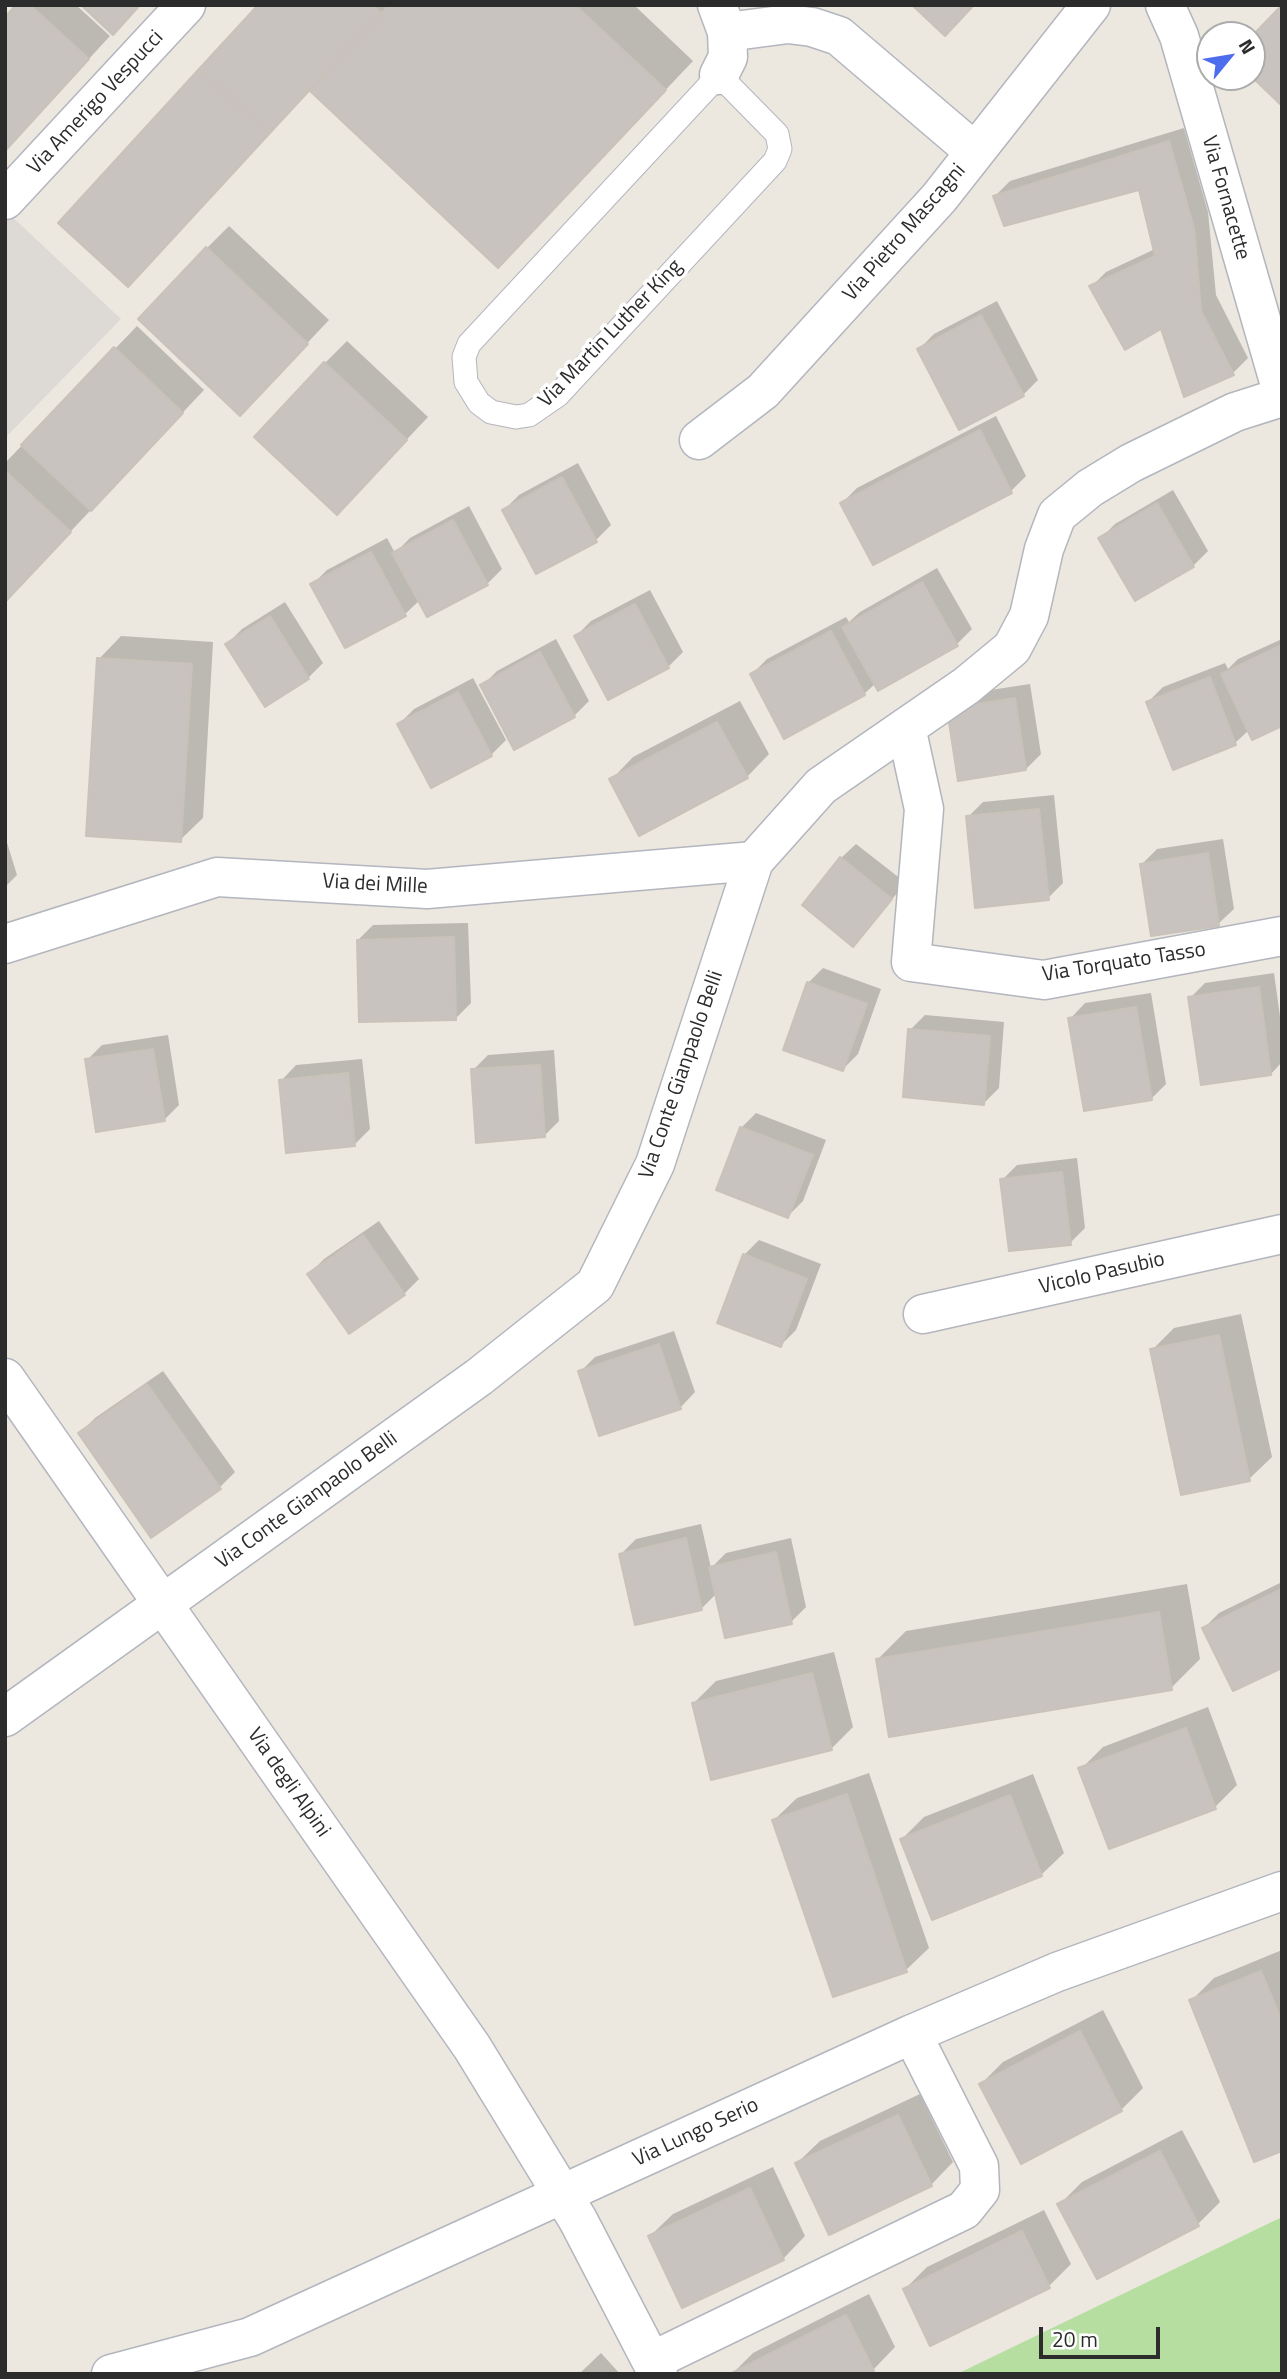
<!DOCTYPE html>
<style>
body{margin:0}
#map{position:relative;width:1287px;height:2379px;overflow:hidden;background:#ece7df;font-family:"Titillium Web",sans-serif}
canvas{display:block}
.frame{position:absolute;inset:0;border:7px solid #2c2c2c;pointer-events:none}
.north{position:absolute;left:1196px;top:21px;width:70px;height:70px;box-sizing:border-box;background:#fff;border:2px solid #ababab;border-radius:50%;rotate:60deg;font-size:19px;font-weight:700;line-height:28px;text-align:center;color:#2c2c2c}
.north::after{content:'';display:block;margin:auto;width:24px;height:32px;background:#4d6eec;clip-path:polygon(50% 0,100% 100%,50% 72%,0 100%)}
.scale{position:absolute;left:1039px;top:2327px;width:121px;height:32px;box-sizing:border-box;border:4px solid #2c2c2c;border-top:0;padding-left:9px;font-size:21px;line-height:24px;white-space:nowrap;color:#2c2c2c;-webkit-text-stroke:5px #fff;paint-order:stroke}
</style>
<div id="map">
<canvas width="1287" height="2379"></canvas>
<div class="frame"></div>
<div class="north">N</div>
<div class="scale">20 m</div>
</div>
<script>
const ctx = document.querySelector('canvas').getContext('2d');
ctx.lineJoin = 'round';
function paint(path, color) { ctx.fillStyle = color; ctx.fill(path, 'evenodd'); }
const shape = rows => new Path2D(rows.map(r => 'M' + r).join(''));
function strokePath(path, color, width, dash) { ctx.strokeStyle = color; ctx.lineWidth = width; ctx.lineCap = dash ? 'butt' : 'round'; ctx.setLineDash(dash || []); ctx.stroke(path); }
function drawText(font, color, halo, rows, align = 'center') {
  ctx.font = font + ' "Titillium Web",sans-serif'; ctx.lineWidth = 7; ctx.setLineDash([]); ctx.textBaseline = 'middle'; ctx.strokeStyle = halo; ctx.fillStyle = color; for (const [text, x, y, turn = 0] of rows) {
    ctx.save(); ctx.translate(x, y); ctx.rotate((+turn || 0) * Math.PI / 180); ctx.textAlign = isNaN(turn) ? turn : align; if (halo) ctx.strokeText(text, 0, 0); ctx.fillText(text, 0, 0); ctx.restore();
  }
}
paint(shape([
 [1282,2217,1282,2374,957,2374]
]), '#b7dea1');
paint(shape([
 [5,210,121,319,5,438]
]), '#dddad6');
paint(shape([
 [19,5,76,5,110,36,5,150],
 [262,5,634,5,693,61,526,237,311,89,150,262],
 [1282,8,1282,100,1252,74,1252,38],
 [1184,128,1208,212,1216,295,1248,358,1233,373,1185,395,1162,326,1091,287,1106,272,1155,249,1140,188,995,196,1010,181],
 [229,226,329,320,262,391,207,248],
 [997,301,1038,380,1023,395,919,349,934,334],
 [137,326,204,390,5,601,5,463],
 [347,341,428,417,359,490,325,363],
 [996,416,1026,476,1011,491,874,563,842,503,857,488],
 [578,463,611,525,596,540,537,572,504,510,519,495],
 [1173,490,1208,551,1193,566,1100,539,1115,524],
 [469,506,502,569,487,584,420,600,404,615,312,585,327,570,387,538,395,553,410,538],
 [937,568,972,629,957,644,879,688,876,683,864,694,752,674,767,659,846,617,849,622,860,612],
 [650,590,683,652,668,667,576,636,591,621],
 [285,602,323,663,308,678,227,644,242,629],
 [121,636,213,642,203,818,180,840,99,659],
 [556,639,589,701,574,716,482,686,497,671],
 [1282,639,1282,724,1249,730,1235,743,1173,768,1148,702,1163,687,1225,663,1228,669,1238,659],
 [473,678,506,740,491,755,399,724,414,709],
 [1030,684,1041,754,1026,769,959,779,964,694],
 [740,701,769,754,747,777,611,780,633,757],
 [1054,795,1063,883,1048,898,968,817,983,802],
 [5,836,17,875,5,887],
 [1223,839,1234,909,1218,924,1142,864,1157,849],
 [856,844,906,883,853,944,841,858],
 [468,923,471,1003,456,1018,358,940,373,925],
 [823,968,881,989,858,1054,843,1069,808,983],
 [1274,973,1282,1031,1282,1062,1271,1074,1190,998,1205,983],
 [1151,993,1166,1084,1151,1099,1070,1019,1085,1003],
 [925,1015,1004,1022,999,1088,984,1103,910,1030],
 [168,1035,179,1105,164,1120,87,1060,102,1045],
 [554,1050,559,1121,544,1136,473,1070,488,1055],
 [362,1059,370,1129,355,1144,281,1081,296,1065],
 [756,1113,826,1140,803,1201,788,1216,741,1128],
 [1077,1158,1085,1228,1070,1243,1002,1180,1017,1165],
 [379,1221,419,1279,404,1294,309,1274,324,1259],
 [759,1240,821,1264,796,1330,781,1345,744,1255],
 [1241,1314,1272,1457,1249,1479,1152,1350,1174,1328],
 [674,1331,695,1392,680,1408,580,1372,595,1357],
 [163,1371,235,1472,220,1487,80,1433,95,1418],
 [701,1524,711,1568,726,1553,791,1538,806,1607,791,1622,717,1593,702,1608,621,1554,636,1539],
 [1282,1582,1282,1666,1204,1628,1219,1613],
 [1187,1584,1200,1659,1171,1688,878,1659,906,1631],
 [834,1652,853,1727,831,1749,694,1703,716,1681],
 [1208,1707,1237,1785,1215,1807,1081,1769,1103,1747],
 [869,1773,929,1948,906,1970,834,1994,774,1820,797,1798],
 [1033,1774,1064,1853,1041,1875,902,1839,924,1817],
 [1282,1950,1282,2149,1192,2000,1214,1978],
 [1103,2010,1143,2088,1121,2110,981,2084,1003,2062],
 [920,2094,953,2162,931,2185,797,2163,820,2141],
 [1182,2130,1220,2202,1198,2224,1059,2205,1082,2182],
 [773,2167,805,2236,783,2259,650,2236,673,2214],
 [1044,2210,1071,2264,1049,2286,905,2289,927,2267],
 [869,2294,895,2347,873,2370,732,2374,753,2353],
 [601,2353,620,2374,579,2374]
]), '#0003');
const building = shape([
 [16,5,30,5,89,59,5,151,5,17,16,5],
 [81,5,140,5,113,35,81,5],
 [258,5,373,5,381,13,269,134,199,69,258,5],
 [389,5,575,5,666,90,498,268,309,90,389,5],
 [912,5,974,5,945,36,912,5],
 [1281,6,1282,102,1280,104,1252,77,1252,36,1281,6],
 [199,69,269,134,128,287,58,223,199,69],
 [1169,141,1194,228,1201,311,1234,375,1184,397,1161,329,1125,350,1089,286,1155,256,1139,190,1004,226,993,196,1169,141],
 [206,247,308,344,240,416,138,319,206,247],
 [981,315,1024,396,959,430,917,349,981,315],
 [114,347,183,413,91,511,21,445,114,347],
 [324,362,407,440,337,515,254,437,324,362],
 [980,430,1012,493,873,565,840,503,980,430],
 [5,471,71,532,5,602,5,471],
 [562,477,597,542,536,574,502,510,562,477],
 [1157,503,1194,567,1135,601,1098,538,1157,503],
 [453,520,488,585,427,617,392,553,453,520],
 [371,552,406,616,345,648,310,584,371,552],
 [922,582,958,646,878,691,842,627,922,582],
 [635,604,669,668,608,700,574,636,635,604],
 [270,616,309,679,265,707,225,644,270,616],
 [831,631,865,695,784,739,750,674,831,631],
 [1282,645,1282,726,1252,740,1221,674,1282,645],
 [540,652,575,717,514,750,480,685,540,652],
 [97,658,192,664,181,842,86,836,97,658],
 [1210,677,1236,745,1173,770,1146,702,1210,677],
 [458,692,492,756,431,788,397,724,458,692],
 [1015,698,1026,770,958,781,947,709,1015,698],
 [717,722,748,778,639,836,609,779,717,722],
 [1039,809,1049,900,975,908,966,816,1039,809],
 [1208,853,1219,926,1151,936,1140,864,1208,853],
 [840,857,892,899,853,947,802,905,840,857],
 [454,937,456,1020,359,1022,357,940,454,937],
 [807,982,867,1004,843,1071,783,1050,807,982],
 [1259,987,1271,1075,1201,1085,1188,997,1259,987],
 [1136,1007,1152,1100,1084,1111,1068,1018,1136,1007],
 [908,1029,990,1036,984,1105,903,1097,908,1029],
 [153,1049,165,1121,96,1132,85,1059,153,1049],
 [540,1065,545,1137,476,1143,471,1069,540,1065],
 [348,1073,355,1146,286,1153,279,1080,348,1073],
 [740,1127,813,1155,788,1218,716,1190,740,1127],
 [1062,1172,1071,1245,1009,1251,1000,1179,1062,1172],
 [363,1235,405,1295,349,1334,307,1274,363,1235],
 [743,1254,807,1279,781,1347,717,1323,743,1254],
 [1219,1335,1250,1481,1181,1495,1150,1349,1219,1335],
 [659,1344,681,1409,599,1436,578,1371,659,1344],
 [147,1384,221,1489,151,1538,78,1433,147,1384],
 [686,1538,702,1610,635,1625,619,1554,686,1538],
 [776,1552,792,1624,725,1638,709,1567,776,1552],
 [1282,1589,1282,1668,1233,1691,1202,1628,1282,1589],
 [1159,1612,1172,1690,889,1737,876,1659,1159,1612],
 [812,1673,832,1750,711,1780,692,1703,812,1673],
 [1186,1728,1216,1809,1109,1849,1078,1768,1186,1728],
 [847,1794,907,1972,833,1997,772,1820,847,1794],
 [1010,1795,1042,1876,932,1920,900,1839,1010,1795],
 [1261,1971,1282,2022,1282,2151,1254,2162,1189,2000,1261,1971],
 [1080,2031,1122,2111,1021,2164,979,2084,1080,2031],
 [898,2115,932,2186,829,2235,795,2163,898,2115],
 [1160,2151,1199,2226,1097,2279,1057,2204,1160,2151],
 [750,2188,784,2260,682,2308,648,2236,750,2188],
 [1022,2231,1050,2288,930,2346,903,2289,1022,2231],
 [846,2315,874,2371,868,2374,730,2374,846,2315]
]);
paint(building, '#c8c3bf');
strokePath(building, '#c8c2b9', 2);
const lane = shape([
 [719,75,777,134,780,149,775,161,558,395,529,415,516,417,491,412,479,403,466,382,464,357,469,344,719,75]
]);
const street = shape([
 [717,5,727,32,728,57,719,75],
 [1165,5,1179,36,1282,392],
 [727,32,788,24,812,27,839,36,975,152],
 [5,200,186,5],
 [699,440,763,391,939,198,1091,5],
 [906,727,924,809,911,962,1044,980,1282,936],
 [5,944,217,877,427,889,754,861],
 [923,1314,1282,1234],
 [5,1378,472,2047,578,2220,658,2374],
 [5,1717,479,1377,595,1285,655,1164,754,861,821,786,966,686,1012,648,1029,616,1044,549,1057,515,1090,488,1131,463,1235,412,1282,397],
 [652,2361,964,2210,980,2190,979,2166,912,2034],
 [111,2374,250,2337,912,2034,1057,1972,1282,1891]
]);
strokePath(lane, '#b3b6be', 25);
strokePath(street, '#b3b6be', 41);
strokePath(lane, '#fff', 23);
strokePath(street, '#fff', 38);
drawText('21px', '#2c2c2c', '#fff', [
 ["Via Amerigo Vespucci",96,103,-47],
 ["Via Fornacette",1225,198,74],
 ["Via Pietro Mascagni",905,233,-49],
 ["Via Martin Luther King",611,334,-46],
 ["Via dei Mille",375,885,3],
 ["Via Torquato Tasso",1124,963,-9],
 ["Via Conte Gianpaolo Belli",682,1075,-71],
 ["Vicolo Pasubio",1102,1274,-13],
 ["Via Conte Gianpaolo Belli",307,1501,-36],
 ["Via degli Alpini",288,1783,55],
 ["Via Lungo Serio",696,2133,-25]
]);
</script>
